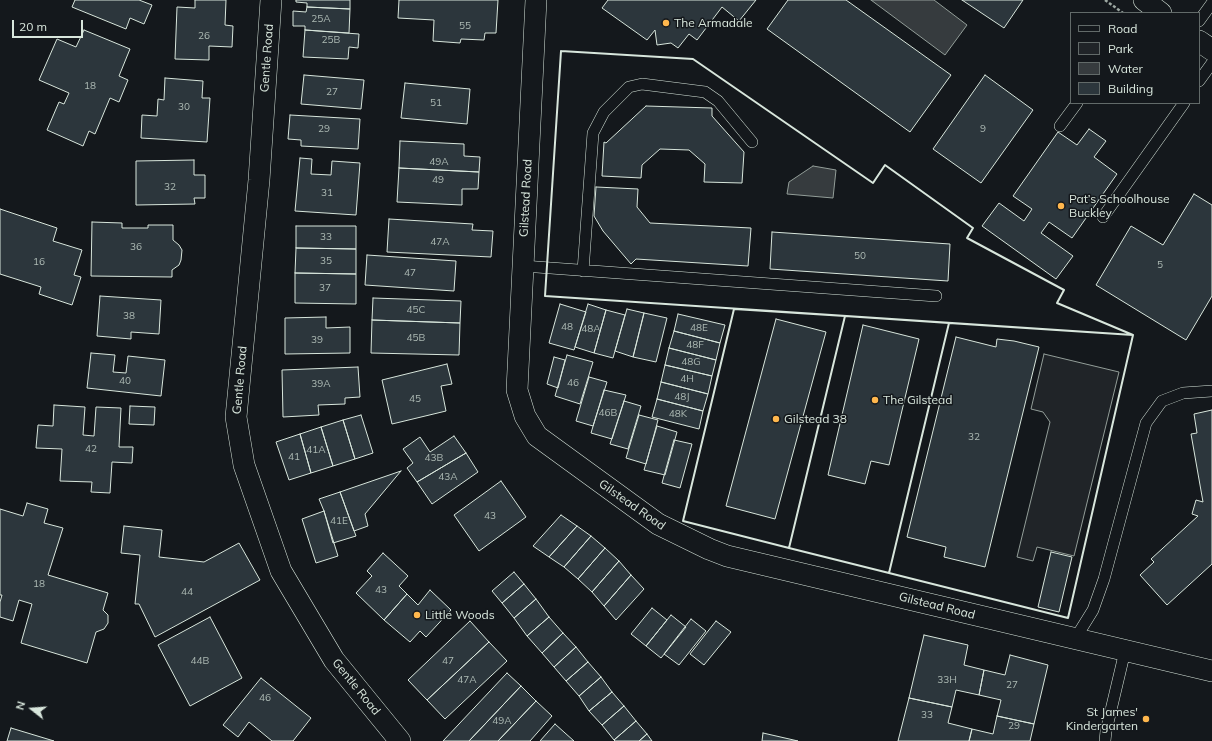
<!DOCTYPE html>
<meta charset="utf-8">
<style>
body{margin:0}
#map{position:relative;width:1212px;height:741px;overflow:hidden;background:#14181c;font-family:Mulish,sans-serif}
canvas{display:block}
.legend{position:absolute;left:1070px;top:12px;width:130px;height:92px;box-sizing:border-box;background:#14181c;border:1px solid #626a69;margin:0;padding:5px 7px;list-style:none;font-size:12px;color:#d8e6dc}
.legend li{display:flex;align-items:center;gap:8px;height:20px}
.legend b{width:20px;border:1px solid #626a69}
.north{position:absolute;left:12px;top:689px;width:40px;height:40px;-webkit-text-stroke:3px #14181c;paint-order:stroke;rotate:287deg;font-size:11px;font-weight:700;line-height:16px;text-align:center;color:#d8e6dc}
.north::after{content:'';display:block;margin:auto;width:14px;height:18px;background:#d8e6dc;clip-path:polygon(50% 0,100% 100%,50% 72%,0 100%)}
.scale{position:absolute;left:12px;top:20px;width:71px;height:18px;box-sizing:border-box;border:2px solid #d8e6dc;border-top:0;padding-left:5px;font-size:12px;line-height:14px;white-space:nowrap;color:#d8e6dc;-webkit-text-stroke:3px #14181c;paint-order:stroke}
</style>
<div id="map">
<canvas width="1212" height="741"></canvas>
<ul class="legend">
<li><b style="height:5px;background:#14181c"></b>Road</li>
<li><b style="height:11px;background:#202428"></b>Park</li>
<li><b style="height:11px;background:#363b3e"></b>Water</li>
<li><b style="height:11px;background:#2c363c"></b>Building</li>
</ul>
<div class="north">N</div>
<div class="scale">20 m</div>
</div>
<script>
const ctx = document.querySelector('canvas').getContext('2d');
ctx.lineJoin = 'round';
function paint(path, color) { ctx.fillStyle = color; ctx.fill(path, 'evenodd'); }
const shape = rows => new Path2D(rows.map(r => 'M' + r).join(''));
function strokePath(path, color, width, dash) { ctx.strokeStyle = color; ctx.lineWidth = width; ctx.lineCap = dash ? 'butt' : 'round'; ctx.setLineDash(dash || []); ctx.stroke(path); }
function drawText(font, color, halo, rows, align = 'center') {
  ctx.font = font + ' Mulish,sans-serif'; ctx.lineWidth = 3; ctx.setLineDash([]); ctx.textBaseline = 'middle'; ctx.strokeStyle = halo; ctx.fillStyle = color; for (const [text, x, y, turn = 0] of rows) {
    ctx.save(); ctx.translate(x, y); ctx.rotate((+turn || 0) * Math.PI / 180); ctx.textAlign = isNaN(turn) ? turn : align; if (halo) ctx.strokeText(text, 0, 0); ctx.fillText(text, 0, 0); ctx.restore();
  }
}
const green = shape([
 [1044,354,1119,372,1074,556,1037,547,1033,561,1017,557,1050,422,1043,412,1031,409,1044,354]
]);
paint(green, '#202428');
strokePath(green, '#939e99', 1);
const water = shape([
 [871,0,934,0,967,25,945,55,871,0],
 [813,166,836,170,833,198,787,194,789,182,813,166]
]);
paint(water, '#363b3e');
strokePath(water, '#939e99', 1);
const building = shape([
 [75,0,139,0,152,5,144,24,130,18,126,29,72,7,75,0],
 [195,0,226,0,225,25,233,26,232,47,209,46,209,60,175,59,177,7,195,8,195,0],
 [296,0,350,0,350,9,307,7,307,3,296,2,296,0],
 [399,0,498,0,496,33,485,33,484,40,461,39,460,43,433,41,434,20,398,18,399,0],
 [608,0,756,0,739,21,722,7,697,40,689,34,678,48,671,43,657,45,655,30,647,40,602,8,608,0],
 [788,0,846,0,951,75,910,132,767,29,788,0],
 [962,0,1023,0,1004,28,962,0],
 [307,7,350,9,349,33,305,30,305,26,293,26,293,11,306,12,307,7],
 [84,30,130,49,119,76,128,80,119,102,110,98,95,134,89,131,83,146,47,130,59,102,64,104,69,93,39,80,57,39,76,47,84,30],
 [305,30,359,34,358,48,349,47,348,59,303,57,305,30],
 [304,75,364,80,361,109,301,104,304,75],
 [985,75,1033,110,981,183,933,149,985,75],
 [165,78,203,81,202,98,210,98,207,142,141,138,142,115,157,116,158,99,164,100,165,78],
 [405,83,470,89,467,124,401,118,405,83],
 [646,106,712,108,712,116,744,152,742,183,704,182,705,164,689,150,660,149,642,165,641,178,602,176,604,142,606,143,646,106],
 [290,115,360,119,358,149,301,146,301,140,288,139,290,115],
 [1089,129,1106,141,1094,157,1117,174,1072,238,1049,222,1041,233,1073,256,1056,279,982,226,999,203,1024,221,1032,209,1013,196,1058,132,1077,145,1089,129],
 [400,141,464,144,464,156,480,157,479,172,399,168,400,141],
 [300,158,312,159,311,174,331,175,332,161,360,163,356,215,295,211,300,158],
 [194,160,194,175,205,175,205,198,194,198,195,204,136,205,136,161,194,160],
 [399,168,479,172,478,189,462,189,462,205,397,202,399,168],
 [596,187,638,189,637,207,650,223,751,228,748,266,636,259,631,264,603,231,594,216,596,187],
 [1194,194,1212,205,1212,296,1186,340,1096,285,1131,226,1163,245,1194,194],
 [0,209,57,228,53,241,82,250,74,275,81,277,72,305,39,294,41,287,0,274,0,209],
 [389,219,473,224,472,230,493,231,491,257,387,252,389,219],
 [92,222,122,223,122,228,148,228,148,225,173,225,173,240,179,245,182,250,181,260,179,265,172,270,172,277,91,276,92,222],
 [296,226,356,226,356,249,296,248,296,226],
 [772,232,950,244,948,281,770,269,772,232],
 [296,248,356,249,356,274,295,273,296,248],
 [367,255,456,261,454,291,365,285,367,255],
 [295,273,356,274,356,304,295,303,295,273],
 [100,296,161,300,159,334,131,332,131,339,97,336,100,296],
 [373,298,461,301,460,323,372,320,373,298],
 [560,304,586,312,574,350,549,343,560,304],
 [588,304,606,310,594,353,575,347,588,304],
 [627,309,644,313,633,357,615,351,627,309],
 [606,310,625,315,613,358,594,353,606,310],
 [644,313,667,318,656,362,633,357,644,313],
 [678,314,725,325,720,343,674,331,678,314],
 [326,317,326,328,350,327,350,353,285,354,285,318,326,317],
 [776,319,826,332,775,519,726,506,776,319],
 [372,320,460,323,459,355,371,353,372,320],
 [863,325,919,339,889,465,871,461,865,484,828,475,863,325],
 [674,331,720,343,716,360,669,348,674,331],
 [956,337,996,347,997,339,1014,341,1039,347,985,567,944,557,946,547,907,537,956,337],
 [669,348,716,360,712,376,665,365,669,348],
 [91,353,115,355,113,372,126,373,128,356,165,360,161,396,87,388,91,353],
 [567,355,593,362,580,404,555,396,567,355],
 [554,357,565,360,558,388,547,384,554,357],
 [447,364,452,384,441,386,446,411,392,424,382,380,447,364],
 [665,365,712,376,708,394,661,382,665,365],
 [358,367,360,397,345,398,345,404,318,405,319,415,283,417,282,370,358,367],
 [589,377,607,382,593,426,576,421,589,377],
 [661,382,708,394,703,411,657,399,661,382],
 [604,390,626,395,612,439,591,433,604,390],
 [657,399,703,411,699,429,652,417,657,399],
 [624,401,641,406,628,449,610,444,624,401],
 [54,405,85,407,83,435,94,436,96,407,121,408,119,447,133,447,132,463,112,462,110,493,91,492,92,482,60,481,62,449,36,448,38,425,53,426,54,405],
 [130,406,155,407,154,425,129,424,130,406],
 [1212,410,1212,564,1167,605,1140,575,1154,562,1151,559,1198,516,1192,514,1196,500,1203,502,1191,434,1197,433,1194,414,1212,410],
 [361,415,373,453,355,459,343,420,361,415],
 [639,415,658,420,646,464,626,458,639,415],
 [343,420,355,459,333,466,321,427,343,420],
 [657,426,677,432,665,475,644,470,657,426],
 [321,427,333,466,311,473,300,434,321,427],
 [300,434,311,473,289,480,276,442,300,434],
 [454,436,466,453,417,482,407,468,413,463,403,449,420,437,430,452,454,436],
 [674,440,692,444,680,488,662,483,674,440],
 [466,453,478,472,432,504,417,482,466,453],
 [401,471,365,514,368,526,354,531,340,492,401,471],
 [501,481,526,517,479,551,454,515,501,481],
 [340,492,356,536,333,543,324,511,319,499,340,492],
 [27,503,48,509,44,523,63,528,48,575,108,593,103,610,108,615,108,623,104,629,96,632,87,663,21,643,32,604,19,600,13,621,0,617,0,602,2,595,0,595,0,509,23,516,27,503],
 [324,511,338,556,316,563,302,519,324,511],
 [561,515,577,526,549,557,533,546,561,515],
 [124,526,162,530,159,557,204,562,239,543,260,580,155,637,139,604,135,604,140,555,121,553,124,526],
 [577,526,591,536,564,567,549,557,577,526],
 [591,536,605,548,578,579,564,567,591,536],
 [605,548,619,561,592,592,578,579,605,548],
 [1051,552,1072,557,1059,612,1038,607,1051,552],
 [383,553,408,576,399,586,407,594,384,620,356,593,372,576,367,571,383,553],
 [619,561,631,575,604,606,592,592,619,561],
 [514,572,524,584,502,603,492,591,514,572],
 [631,575,644,589,616,620,604,606,631,575],
 [524,584,536,599,514,618,502,603,524,584],
 [430,590,451,610,426,637,420,631,410,642,384,620,407,594,418,605,430,590],
 [536,599,549,617,527,636,514,618,536,599],
 [652,608,667,620,646,646,631,634,652,608],
 [671,615,686,627,661,658,646,646,671,615],
 [210,617,242,678,190,706,158,645,210,617],
 [549,617,563,633,542,653,527,636,549,617],
 [691,619,706,631,679,665,664,654,691,619],
 [470,621,489,642,427,700,408,680,470,621],
 [716,621,731,632,704,665,690,654,716,621],
 [563,633,576,647,554,667,542,653,563,633],
 [924,635,968,645,964,665,984,670,979,695,956,690,952,707,909,698,924,635],
 [489,642,507,661,445,719,427,700,489,642],
 [576,647,588,662,566,681,554,667,576,647],
 [1010,655,1048,665,1034,724,997,716,1001,700,979,695,984,670,1005,675,1010,655],
 [588,662,601,677,579,696,566,681,588,662],
 [507,673,521,686,469,741,443,741,507,673],
 [601,677,612,692,589,711,579,696,601,677],
 [261,678,311,718,293,741,272,741,249,722,238,737,223,725,261,678],
 [521,686,536,701,498,741,469,741,521,686],
 [612,692,624,706,602,725,589,711,612,692],
 [909,698,952,707,948,723,972,729,969,741,898,741,909,698],
 [536,701,552,716,530,741,498,741,536,701],
 [624,706,636,721,614,740,602,725,624,706],
 [997,716,1034,724,1030,741,969,741,972,729,993,734,997,716],
 [636,721,647,734,639,741,615,741,614,740,636,721],
 [555,724,574,741,540,741,555,724],
 [11,728,54,741,7,741,11,728],
 [763,733,798,741,762,741,763,733],
 [647,734,652,741,639,741,647,734]
]);
paint(building, '#2c363c');
strokePath(building, '#d8e6dc', 1);
const service = shape([
 [1199,21,1212,3],
 [1199,81,1212,63],
 [1060,126,1077,103],
 [1103,217,1184,103],
 [523,266,936,296],
 [583,271,593,133,604,112,629,87,642,84,705,92,718,101,752,142],
 [1075,639,1093,610,1104,579,1146,423,1162,401,1183,393,1212,391],
 [1105,741,1106,731,1125,651]
]);
const minor = shape([
 [271,0,259,180,236,417,244,465,281,571,334,660,400,741],
 [536,0,517,390,525,416,537,436,658,524,709,549,727,556,1212,671],
 [1144,0,1161,13],
 [1199,41,1212,50]
]);
strokePath(service, '#d8e6dc', 12);
strokePath(minor, '#d8e6dc', 22);
strokePath(shape([
 [1105,0,1123,13]
]), '#9da8a2', 2.5, [3, 2]);
strokePath(service, '#14181c', 11);
strokePath(minor, '#14181c', 21);
strokePath(shape([
 [561,51,693,59,873,183,885,165,973,228,967,238,1064,290,1057,303,1133,335,545,296,561,51],
 [734,309,845,316,789,548,683,521,734,309],
 [845,316,949,323,889,573,789,548,845,316],
 [949,323,1133,335,1068,618,889,573,949,323]
]), '#d8e6dc', 2);
for (const [x, y, r, color] of [
 [666,23,4,"#ffb74d"],
 [1061,206,4,"#ffb74d"],
 [875,400,4,"#ffb74d"],
 [776,419,4,"#ffb74d"],
 [417,615,4,"#ffb74d"],
 [1146,719,4,"#ffb74d"]
]) { const dot = new Path2D(); dot.arc(x, y, r, 0, 2 * Math.PI); ctx.fillStyle = color; ctx.fill(dot); strokePath(dot, '#14181c', 1.5); }
drawText('10px', '#adbab4', null, [
 ["25A",321,19],
 ["55",465,26],
 ["26",204,36],
 ["25B",331,40],
 ["18",90,86],
 ["27",332,92],
 ["51",436,103],
 ["30",184,107],
 ["29",324,129],
 ["9",983,129],
 ["49A",439,162],
 ["49",438,180],
 ["32",170,187],
 ["31",327,193],
 ["33",326,237],
 ["47A",440,242],
 ["36",136,247],
 ["50",860,256],
 ["35",326,261],
 ["16",39,262],
 ["5",1160,265],
 ["47",410,273],
 ["37",325,288],
 ["45C",416,310],
 ["38",129,316],
 ["48",567,327],
 ["48E",699,328],
 ["48A",591,329],
 ["45B",416,338],
 ["39",317,340],
 ["48F",695,345],
 ["48G",691,362],
 ["4H",687,379],
 ["40",125,381],
 ["46",573,383],
 ["39A",321,384],
 ["48J",682,397],
 ["45",415,399],
 ["46B",608,413],
 ["48K",678,414],
 ["32",974,437],
 ["42",91,449],
 ["41A",316,450],
 ["41",294,457],
 ["43B",434,458],
 ["43A",448,477],
 ["43",490,516],
 ["41E",339,521],
 ["18",39,584],
 ["43",381,590],
 ["44",187,592],
 ["44B",200,661],
 ["47",448,661],
 ["47A",467,680],
 ["33H",947,680],
 ["27",1012,685],
 ["46",265,698],
 ["33",927,715],
 ["49A",502,721],
 ["29",1014,726]
]);
drawText('12px', '#d8e6dc', '#14181c', [
 ["The Armadale",674,23],
 ["Pat’s Schoolhouse",1069,199],
 ["Buckley",1069,213],
 ["The Gilstead",883,400],
 ["Gilstead 38",784,419],
 ["Little Woods",425,615],
 ["St James'",1138,712,"right"],
 ["Kindergarten",1138,726,"right"]
], 'left');
drawText('12px', '#d8e6dc', '#14181c', [
 ["Gentle Road",267,58,-86],
 ["Gilstead Road",526,198,-87],
 ["Gentle Road",240,380,-85],
 ["Gilstead Road",632,505,35],
 ["Gilstead Road",937,606,14],
 ["Gentle Road",356,687,51]
]);
</script>
